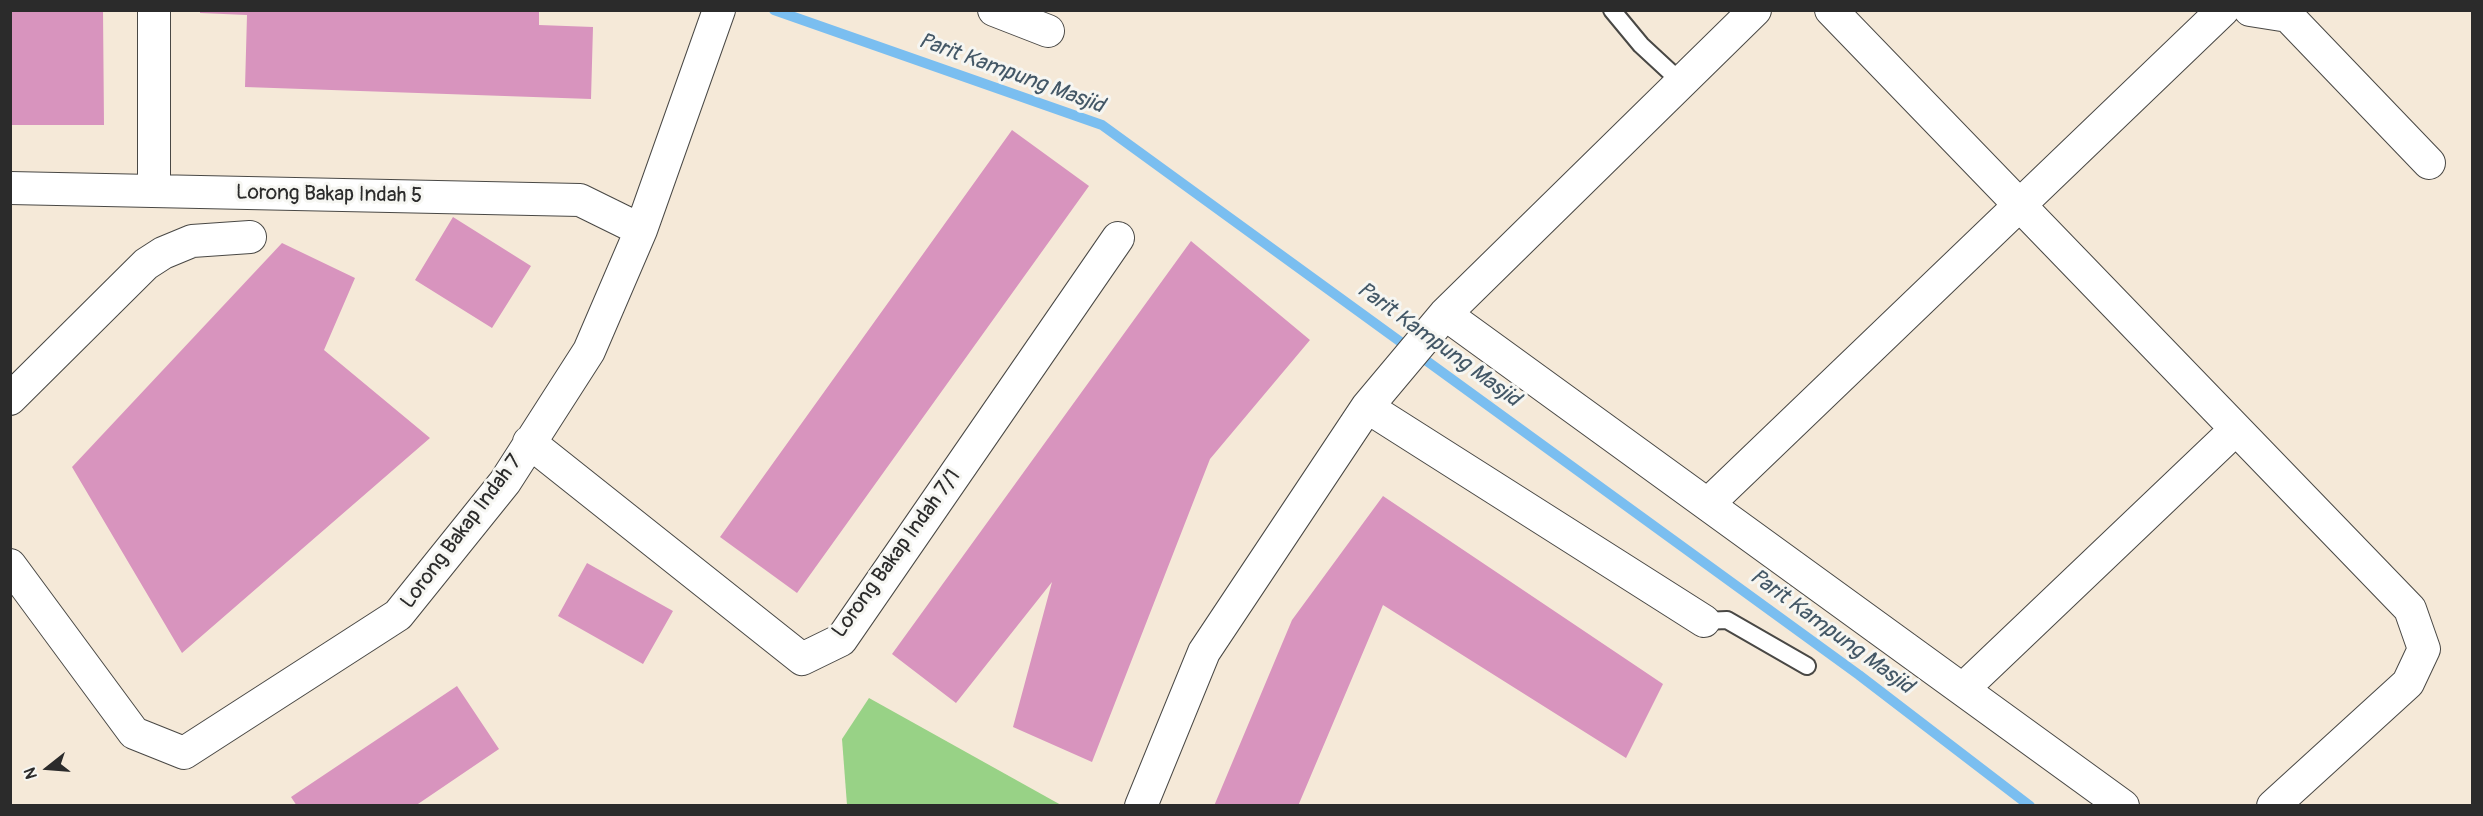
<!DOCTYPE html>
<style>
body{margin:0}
#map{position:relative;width:2483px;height:816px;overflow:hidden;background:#f5e9d8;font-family:Pangolin,sans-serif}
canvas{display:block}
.frame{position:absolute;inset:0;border:12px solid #2b2b2b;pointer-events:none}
.north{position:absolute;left:18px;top:738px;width:60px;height:60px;-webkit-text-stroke:4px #f6f6f2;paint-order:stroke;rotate:253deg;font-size:16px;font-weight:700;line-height:24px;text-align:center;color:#2b2b2b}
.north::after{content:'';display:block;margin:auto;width:21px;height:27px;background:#2b2b2b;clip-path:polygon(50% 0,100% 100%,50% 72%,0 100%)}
</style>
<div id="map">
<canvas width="2483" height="816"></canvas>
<div class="frame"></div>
<div class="north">N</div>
</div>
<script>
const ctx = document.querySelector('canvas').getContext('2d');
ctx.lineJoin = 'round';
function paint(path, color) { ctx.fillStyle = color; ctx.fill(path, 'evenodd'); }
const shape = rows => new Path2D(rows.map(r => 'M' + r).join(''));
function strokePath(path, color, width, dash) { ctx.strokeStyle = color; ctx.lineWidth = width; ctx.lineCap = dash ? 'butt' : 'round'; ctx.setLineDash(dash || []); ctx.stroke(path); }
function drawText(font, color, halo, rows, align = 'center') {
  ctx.font = font + ' Pangolin,sans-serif'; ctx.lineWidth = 6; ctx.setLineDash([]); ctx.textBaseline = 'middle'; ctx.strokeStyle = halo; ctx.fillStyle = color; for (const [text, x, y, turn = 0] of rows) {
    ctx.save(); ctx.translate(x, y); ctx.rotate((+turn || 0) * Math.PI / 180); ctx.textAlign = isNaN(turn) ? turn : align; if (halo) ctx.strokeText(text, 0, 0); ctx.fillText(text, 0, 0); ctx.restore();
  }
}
paint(shape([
 [869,698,1061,805,847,805,842,739]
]), '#98d286');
strokePath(shape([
 [774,10,1102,125,1859,675,2030,806]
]), '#7abef0', 10);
paint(shape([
 [10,10,103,10,104,125,10,125],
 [200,10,539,10,539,25,593,27,591,99,245,87,247,15,200,13],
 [1012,130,1089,186,797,593,720,537],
 [453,217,531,266,492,328,415,280],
 [1191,241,1310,340,1210,459,1092,762,1013,727,1052,582,956,703,892,654],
 [282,243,355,278,324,350,430,438,182,653,72,467],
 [1383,496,1663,684,1626,758,1383,605,1298,806,1214,806,1292,620],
 [587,563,673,611,643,664,558,616],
 [457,686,499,749,415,806,297,806,291,797]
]), '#d894be');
const lane = shape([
 [1612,10,1641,45,1681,82],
 [1704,621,1727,620,1807,666]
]);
const street = shape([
 [994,10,1048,31],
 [1831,10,2410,609,2424,649,2408,683,2273,806],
 [2250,10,2288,16,2429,163],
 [10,188,580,200,641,230],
 [154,191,154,10],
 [1445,314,2123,806],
 [10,399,146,264,163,253,192,241,250,237],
 [1367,407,1704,621],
 [529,442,802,659,841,640,1118,238],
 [1708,504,2223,10],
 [10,565,134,733,184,753,398,615,505,482,589,351,641,230,719,10],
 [1963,689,2236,429],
 [1141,806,1204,652,1367,407,1445,314,1755,10]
]);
strokePath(lane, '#494845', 20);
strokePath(street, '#494845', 34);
strokePath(lane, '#fff', 16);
strokePath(street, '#fff', 32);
drawText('21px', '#2b2b2b', '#f6f6f2', [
 ["Lorong Bakap Indah 5",329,195,1],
 ["Lorong Bakap Indah 7",462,532,-53],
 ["Lorong Bakap Indah 7/1",897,554,-54]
]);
drawText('italic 22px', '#435766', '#f6f6f2', [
 ["Parit Kampung Masjid",1011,74,20],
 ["Parit Kampung Masjid",1438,345,36],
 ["Parit Kampung Masjid",1831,632,36]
]);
</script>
